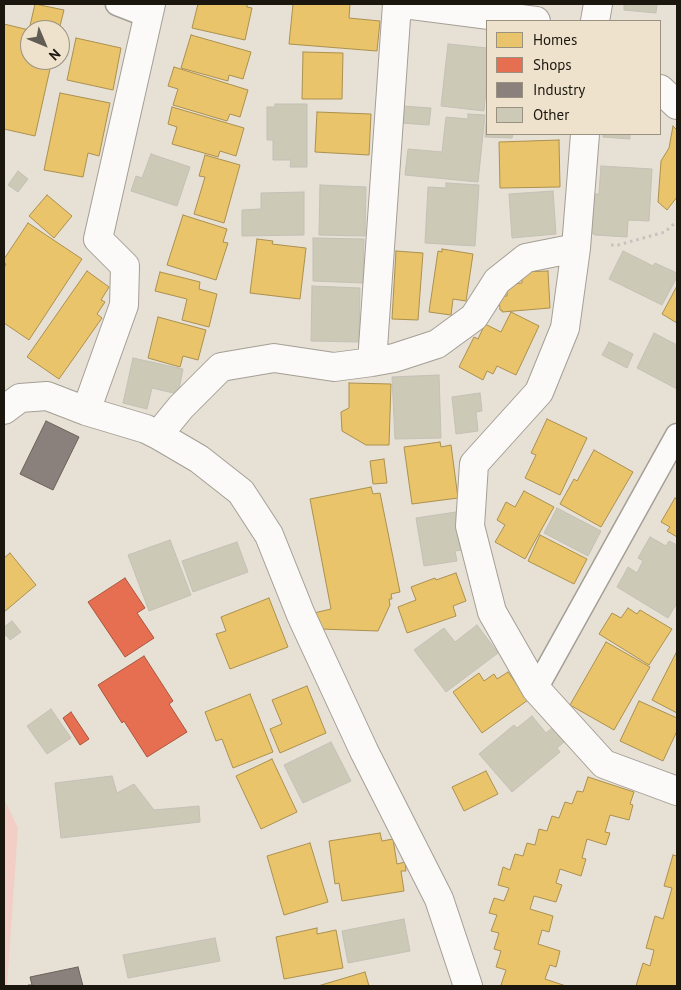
<!DOCTYPE html>
<style>
body{margin:0}
#map{position:relative;width:681px;height:990px;overflow:hidden;background:#e7e0d4;font-family:"PT Sans",sans-serif}
canvas{display:block}
.frame{position:absolute;inset:0;border:5px solid #1b170f;pointer-events:none}
.legend{position:absolute;left:486px;top:20px;width:175px;height:115px;box-sizing:border-box;background:#efe2cc;border:1px solid #9a9180;margin:0;padding:6px 9px;list-style:none;font-size:15px;color:#1b170f}
.legend li{display:flex;align-items:center;gap:10px;height:25px}
.legend b{width:25px;border:1px solid #9a9180}
.north{position:absolute;left:20px;top:20px;width:50px;height:50px;box-sizing:border-box;background:#efe2cc;border:1px solid #9a9180;border-radius:50%;rotate:135deg;font-size:14px;font-weight:700;line-height:20px;text-align:center;color:#1b170f}
.north::after{content:'';display:block;margin:auto;width:18px;height:22px;background:#625d54;clip-path:polygon(50% 0,100% 100%,50% 72%,0 100%)}
</style>
<div id="map">
<canvas width="681" height="990"></canvas>
<div class="frame"></div>
<ul class="legend">
<li><b style="height:14px;background:#e9c46a"></b>Homes</li>
<li><b style="height:14px;background:#e76f51"></b>Shops</li>
<li><b style="height:14px;background:#8a817c"></b>Industry</li>
<li><b style="height:14px;background:#ccc9b7"></b>Other</li>
</ul>
<div class="north">N</div>
</div>
<script>
const ctx = document.querySelector('canvas').getContext('2d');
ctx.lineJoin = 'round';
function paint(path, color) { ctx.fillStyle = color; ctx.fill(path, 'evenodd'); }
const shape = rows => new Path2D(rows.map(r => 'M' + r).join(''));
function strokePath(path, color, width, dash) { ctx.strokeStyle = color; ctx.lineWidth = width; ctx.lineCap = dash ? 'butt' : 'round'; ctx.setLineDash(dash || []); ctx.stroke(path); }
paint(shape([
 [4,799,18,828,7,986,4,986]
]), '#f2cec6');
const homes = shape([
 [35,4,64,10,59,30,30,30,30,60,52,60,35,136,4,129,4,24,29,30,35,4],
 [198,4,247,4,247,7,252,8,245,40,192,28,198,4],
 [293,4,350,4,349,18,380,21,377,51,289,44,293,4],
 [191,35,251,52,243,79,229,75,228,81,181,68,191,35],
 [76,38,121,48,113,90,67,80,76,38],
 [303,52,343,53,342,99,302,99,303,52],
 [174,67,248,90,240,117,230,114,227,121,173,105,178,89,168,86,174,67],
 [60,93,110,103,99,156,88,153,83,177,44,170,60,93],
 [172,107,244,128,236,156,220,151,218,157,172,144,177,127,168,124,172,107],
 [317,112,371,114,369,155,315,152,317,112],
 [673,126,677,130,677,197,667,210,658,202,661,161,669,148,673,126],
 [559,140,560,187,500,188,499,142,559,140],
 [205,155,240,165,224,223,194,214,205,177,199,176,205,155],
 [47,195,72,216,54,238,29,216,47,195],
 [183,215,227,229,223,242,228,243,216,280,167,265,183,215],
 [28,223,82,259,29,340,4,323,4,268,6,264,4,263,4,259,28,223],
 [257,239,273,241,272,244,306,248,300,299,250,293,257,239],
 [442,249,473,254,466,301,453,299,451,315,429,312,438,251,442,252,442,249],
 [396,251,423,253,418,320,392,319,396,251],
 [87,271,109,287,101,300,105,302,97,314,102,318,59,379,27,357,87,271],
 [548,271,550,308,502,312,502,310,500,310,499,296,507,296,507,285,522,283,522,272,548,271],
 [160,272,200,282,199,289,217,294,209,327,182,320,187,299,155,291,160,272],
 [677,286,677,323,662,314,677,286],
 [511,312,539,326,516,375,497,366,493,374,487,371,483,380,459,367,474,337,478,339,485,324,501,332,511,312],
 [158,317,206,330,198,360,183,356,180,367,148,358,158,317],
 [349,383,391,384,389,445,366,445,342,431,341,412,349,408,349,383],
 [547,419,587,438,560,495,525,478,536,455,531,453,547,419],
 [440,442,441,447,451,445,458,498,412,504,404,447,440,442],
 [594,450,633,472,601,527,560,504,574,479,577,481,594,450],
 [384,459,387,483,373,484,370,461,384,459],
 [371,487,373,494,380,493,400,592,391,594,392,599,389,599,390,605,378,631,320,629,314,613,331,609,310,499,371,487],
 [524,491,554,507,525,559,495,542,505,525,497,520,506,502,515,507,524,491],
 [675,498,677,500,677,537,667,531,670,527,661,522,675,498],
 [540,535,587,559,574,584,528,561,540,535],
 [10,553,36,585,4,612,4,558,10,553],
 [456,573,466,601,453,606,456,616,407,633,398,607,416,600,411,587,435,578,436,580,456,573],
 [269,598,288,647,230,669,216,634,226,631,221,617,269,598],
 [628,608,637,614,640,610,672,629,649,665,599,634,612,613,621,618,628,608],
 [606,642,650,667,614,730,570,705,606,642],
 [676,653,677,654,677,713,652,700,676,653],
 [508,672,528,700,482,733,453,692,479,673,484,681,494,674,497,679,508,672],
 [307,686,326,733,280,753,270,729,282,724,272,700,307,686],
 [250,694,273,752,233,768,222,739,216,741,205,712,250,694],
 [639,701,677,718,677,731,663,761,620,741,639,701],
 [272,759,297,812,261,829,236,776,272,759],
 [486,771,498,794,464,811,452,787,486,771],
 [588,777,634,792,630,804,633,805,629,820,610,815,605,832,610,833,606,845,587,839,582,858,586,859,581,876,560,869,556,883,562,885,556,902,534,896,530,909,553,916,549,932,542,930,538,944,560,951,556,967,550,965,545,979,566,986,505,986,501,985,506,970,496,967,501,951,494,949,499,933,491,931,497,915,489,913,494,898,504,901,509,888,498,885,503,867,510,870,515,854,523,856,527,843,535,845,539,829,547,831,552,816,559,818,565,802,572,804,577,791,583,792,588,777],
 [380,833,382,841,393,839,397,864,405,862,406,871,401,871,404,891,342,901,339,883,335,884,329,841,380,833],
 [310,843,328,902,284,915,267,856,310,843],
 [673,855,677,856,677,986,636,986,643,963,650,966,654,950,646,948,655,916,663,919,672,888,664,886,673,855],
 [317,928,317,934,336,930,343,968,284,979,276,937,317,928],
 [365,972,369,986,318,986,365,972]
]);
paint(homes, '#e9c46a');
strokePath(homes, '#ab904f', 1);
const shops = shape([
 [125,578,145,608,137,613,154,638,125,657,88,602,125,578],
 [144,656,173,701,169,704,187,732,147,757,124,721,122,723,98,685,144,656],
 [71,712,89,739,80,745,63,718,71,712]
]);
paint(shops, '#e76f51');
strokePath(shops, '#aa553d', 1);
const industry = shape([
 [46,421,79,437,53,490,20,474,46,421],
 [78,967,83,986,28,986,28,985,32,985,30,977,78,967]
]);
paint(industry, '#8a817c');
strokePath(industry, '#69615b', 1);
const building = shape([
 [624,4,657,4,656,13,624,10,624,4],
 [448,44,487,48,487,79,484,111,441,106,448,44],
 [275,104,307,104,307,167,290,167,291,160,273,160,273,140,267,140,267,107,275,107,275,104],
 [402,106,431,108,429,125,401,123,402,106],
 [487,113,487,134,513,134,512,138,485,137,487,113],
 [468,114,485,115,478,182,405,175,408,149,442,152,446,117,468,119,468,114],
 [603,134,630,134,630,139,603,137,603,134],
 [151,154,190,167,177,206,131,191,136,176,142,178,151,154],
 [601,166,652,169,649,221,628,220,627,237,595,235,590,232,592,194,599,194,601,166],
 [18,171,28,179,18,192,8,185,18,171],
 [446,183,479,185,475,246,425,243,428,187,446,188,446,183],
 [320,185,366,187,365,236,319,235,320,185],
 [553,191,556,234,512,238,509,194,553,191],
 [304,192,304,235,242,236,242,210,261,209,261,193,304,192],
 [313,238,364,239,363,283,313,281,313,238],
 [623,251,653,266,655,263,677,273,677,277,662,305,609,279,623,251],
 [312,286,360,288,359,342,311,341,312,286],
 [654,333,677,345,677,389,637,368,654,333],
 [609,342,633,354,627,368,602,355,609,342],
 [133,358,183,369,178,394,152,388,147,409,123,403,133,358],
 [439,375,441,438,395,439,392,377,439,375],
 [480,393,482,411,476,412,478,431,456,434,452,397,480,393],
 [557,508,601,531,588,556,544,533,557,508],
 [456,512,462,550,455,551,457,561,424,566,416,518,456,512],
 [650,537,666,546,669,541,677,545,677,603,668,618,617,587,628,567,637,573,643,561,638,558,650,537],
 [170,540,191,595,149,611,128,555,170,540],
 [237,542,248,572,193,592,182,561,237,542],
 [12,621,21,632,10,640,6,635,4,637,4,627,12,621],
 [477,625,498,653,446,692,414,650,444,628,455,642,477,625],
 [51,709,71,738,47,754,27,726,51,709],
 [532,716,546,733,553,727,564,742,557,748,560,752,512,792,479,754,514,725,517,728,532,716],
 [331,742,351,781,303,803,284,765,331,742],
 [112,776,117,793,134,784,154,810,199,806,200,822,61,838,55,783,112,776],
 [404,919,410,951,348,963,342,931,404,919],
 [215,938,220,961,128,978,123,955,215,938]
]);
paint(building, '#ccc9b7');
strokePath(building, '#c3c0b6', 1);
const lane = shape([
 [117,4,148,16],
 [536,689,677,435]
]);
const street = shape([
 [404,4,536,21],
 [595,21,598,4],
 [660,89,677,105],
 [585,134,576,248,565,328,539,392,474,464,470,526,492,612,536,689,604,764,677,791],
 [372,362,397,4],
 [4,410,20,398,47,396,86,411,146,429,158,435,199,459,241,492,269,535,301,615,364,751,439,899,468,986],
 [86,411,124,305,125,266,98,239,151,4],
 [158,435,181,407,221,367,274,358,334,367,372,362,394,358,437,344,474,317,497,281,526,258,576,248]
]);
strokePath(lane, '#a49f95', 25);
strokePath(street, '#a49f95', 30);
strokePath(shape([
 [611,245,618,245,665,232,677,221]
]), '#c4c2bf', 3, [2.5, 4]);
strokePath(lane, '#fbfaf9', 22);
strokePath(street, '#fbfaf9', 28);
</script>
